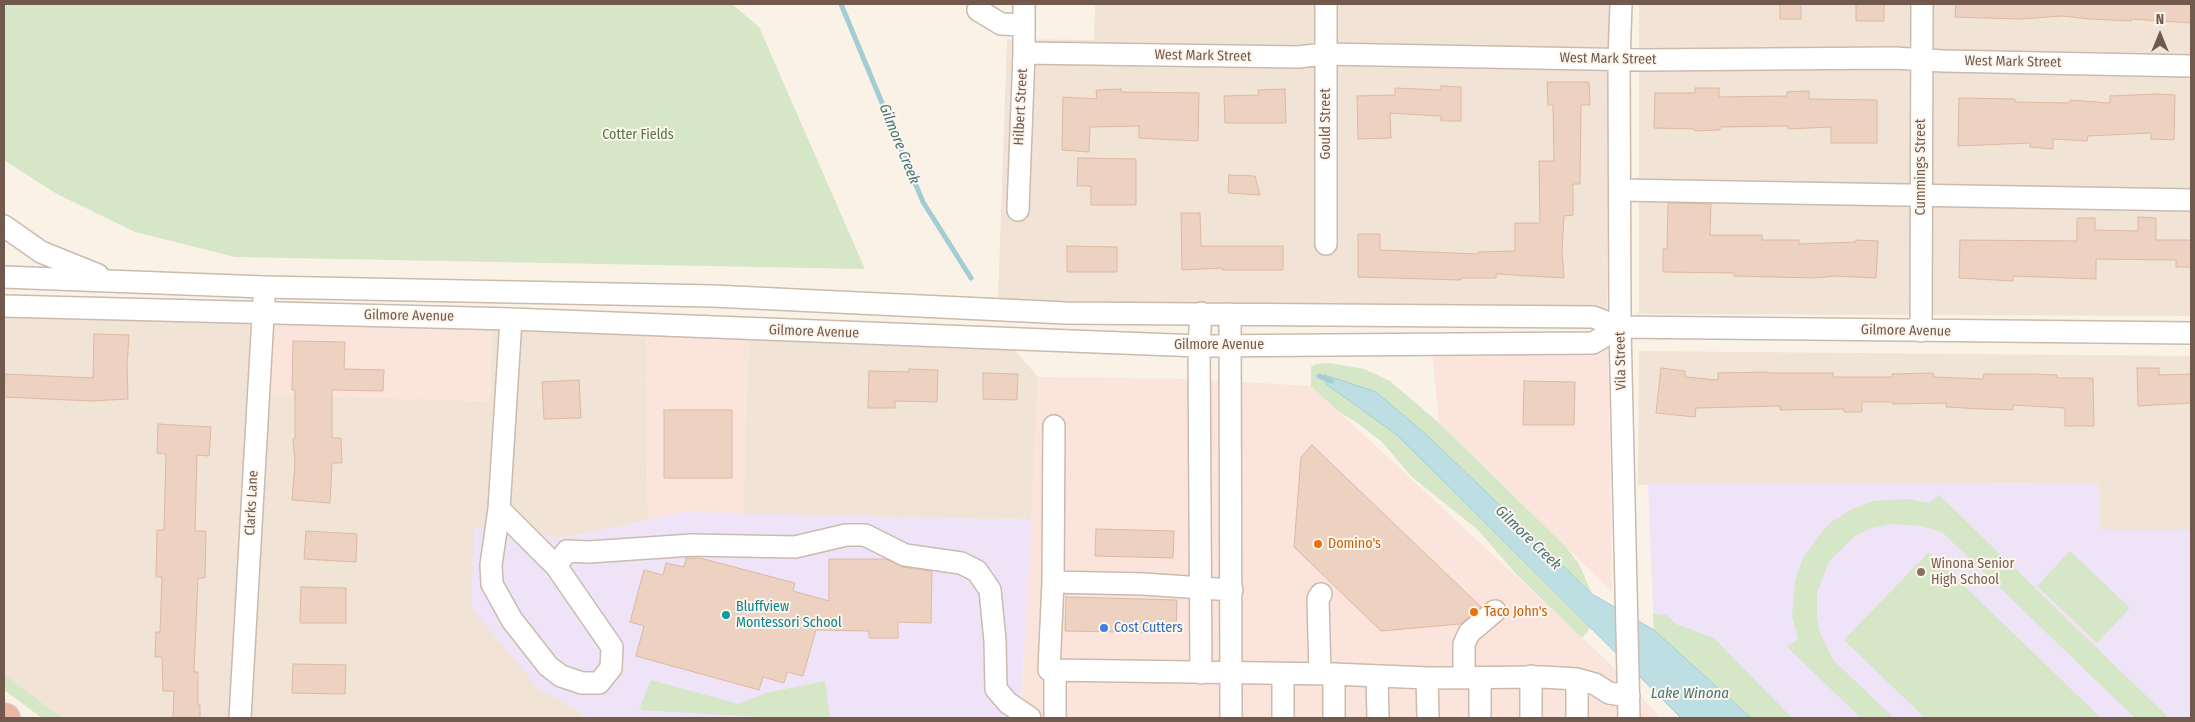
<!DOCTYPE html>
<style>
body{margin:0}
#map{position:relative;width:2195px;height:722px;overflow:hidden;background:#faf2e7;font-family:"Fira Sans Condensed",sans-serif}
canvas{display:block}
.frame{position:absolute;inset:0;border:5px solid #72594e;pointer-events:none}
.north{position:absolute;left:2135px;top:10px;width:50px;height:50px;-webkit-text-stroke:4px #fdf6ed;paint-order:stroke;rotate:0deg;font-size:14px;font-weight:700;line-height:20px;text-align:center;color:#72594e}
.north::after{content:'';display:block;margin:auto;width:18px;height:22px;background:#72594e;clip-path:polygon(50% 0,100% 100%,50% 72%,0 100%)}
</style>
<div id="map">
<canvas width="2195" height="722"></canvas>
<div class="frame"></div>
<div class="north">N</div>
</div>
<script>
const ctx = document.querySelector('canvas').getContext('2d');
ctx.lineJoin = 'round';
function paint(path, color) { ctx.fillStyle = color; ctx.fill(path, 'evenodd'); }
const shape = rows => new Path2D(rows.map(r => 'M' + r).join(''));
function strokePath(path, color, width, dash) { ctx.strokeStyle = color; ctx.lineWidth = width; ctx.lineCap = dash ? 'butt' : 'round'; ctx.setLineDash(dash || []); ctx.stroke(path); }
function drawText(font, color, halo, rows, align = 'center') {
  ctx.font = font + ' "Fira Sans Condensed",sans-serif'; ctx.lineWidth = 4; ctx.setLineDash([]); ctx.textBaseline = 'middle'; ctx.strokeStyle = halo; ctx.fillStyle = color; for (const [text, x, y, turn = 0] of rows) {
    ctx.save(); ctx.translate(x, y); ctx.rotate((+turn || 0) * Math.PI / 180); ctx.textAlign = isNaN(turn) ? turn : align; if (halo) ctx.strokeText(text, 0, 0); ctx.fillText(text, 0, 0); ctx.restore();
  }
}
paint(shape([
 [1095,4,1609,4,1607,310,998,300,1007,39,1094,40],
 [1639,4,2191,4,2191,316,1639,314],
 [4,316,250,320,248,394,490,401,492,327,646,334,648,520,565,538,474,528,538,688,574,708,587,718,62,718,4,674],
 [749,338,1012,347,1038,377,1032,520,743,514],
 [1639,351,2191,356,2191,530,2100,530,2098,483,1638,485]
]), '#f1e4d6');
paint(shape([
 [250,320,492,327,490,401,248,394],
 [646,334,749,338,743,514,686,512,648,520],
 [1608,348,1612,592,1439,423,1432,351],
 [1038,377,1190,379,1311,386,1604,658,1661,718,1021,718]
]), '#fae4dc');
paint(shape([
 [2098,483,2100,530,2191,530,2191,718,1751,718,1654,630,1648,484],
 [686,512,1032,520,1020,718,587,718,574,708,538,688,471,607,474,528,565,538]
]), '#efe4f7');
paint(shape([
 [4,4,732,4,759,27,865,269,235,257,135,232,57,194,4,160],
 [1329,363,1364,369,1390,381,1439,423,1567,548,1579,564,1592,594,1429,437,1376,392,1325,376,1326,384,1397,435,1590,628,1582,638,1516,574,1478,530,1412,477,1382,442,1356,422,1339,412,1311,386,1311,367,1315,364],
 [1939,495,2169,718,2135,718,1942,532,1921,526,1894,524,1871,528,1854,537,1829,561,1817,593,1817,618,1820,633,1833,660,1894,718,1861,718,1787,647,1798,639,1792,616,1795,580,1803,558,1824,529,1833,521,1852,509,1873,501,1908,499,1929,503],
 [2070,551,2130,608,2097,643,2037,586],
 [1929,552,2101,718,1925,718,1844,640],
 [1653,614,1667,615,1676,624,1714,638,1792,718,1751,718,1654,630],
 [4,674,62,718,42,718,4,690],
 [651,680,739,704,765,693,825,681,830,718,777,718,639,710]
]), '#d5e7c7');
const water = shape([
 [1325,375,1376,392,1429,437,1592,594,1654,630,1751,718,1681,718,1397,435,1326,384,1325,375]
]);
paint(water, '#bddee2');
strokePath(water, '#a4cdd3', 1);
strokePath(shape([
 [841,4,923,202,971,278],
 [1319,376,1331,381]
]), '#a4cdd3', 5);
const building = shape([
 [1780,4,1801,4,1801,19,1780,19,1780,4],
 [1856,4,1884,4,1884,21,1856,21,1856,4],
 [1956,4,2191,4,2191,23,2131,19,2131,21,2090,19,2062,16,2019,19,1955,17,1956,4],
 [1547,82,1589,82,1590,105,1581,105,1580,184,1573,184,1573,215,1564,216,1562,250,1564,278,1496,274,1496,278,1461,278,1461,280,1358,277,1358,234,1380,234,1380,250,1478,254,1478,252,1515,251,1515,223,1540,223,1539,161,1554,161,1553,105,1548,105,1547,82],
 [1441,86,1461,87,1461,121,1441,121,1441,116,1390,113,1391,138,1358,139,1357,96,1395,95,1395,88,1441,90,1441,86],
 [1695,88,1719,88,1719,97,1787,96,1787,92,1809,91,1809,99,1877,100,1877,143,1831,143,1831,127,1788,129,1788,126,1720,127,1720,130,1695,131,1695,129,1654,128,1655,93,1695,93,1695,88],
 [1121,89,1121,92,1199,93,1198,141,1139,138,1139,126,1090,127,1089,152,1062,150,1063,97,1097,99,1096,90,1121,89],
 [1285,89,1286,123,1225,123,1224,96,1259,95,1258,90,1285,89],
 [2156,94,2175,95,2174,140,2151,139,2151,133,2088,136,2087,141,2053,139,2053,149,2030,147,2030,143,1958,146,1959,98,2015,99,2015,102,2070,103,2070,100,2110,103,2110,96,2156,94],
 [1078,158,1136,159,1136,205,1091,205,1091,186,1077,186,1078,158],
 [1229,175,1255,176,1260,195,1228,193,1229,175],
 [1668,203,1711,204,1710,235,1762,235,1762,240,1799,240,1799,244,1856,242,1856,240,1878,241,1876,278,1836,276,1814,278,1734,276,1734,273,1663,272,1663,249,1667,249,1668,203],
 [1181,213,1200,213,1201,246,1283,246,1283,270,1222,270,1222,268,1182,270,1181,213],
 [2138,217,2156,218,2156,240,2191,240,2191,267,2176,267,2176,260,2096,259,2096,279,2013,276,2013,281,1959,278,1960,240,2077,241,2077,218,2095,218,2095,230,2138,231,2138,217],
 [1067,246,1117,247,1117,272,1067,272,1067,246],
 [94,334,129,335,127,366,128,399,91,401,4,397,5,374,93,378,94,334],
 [293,341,345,342,344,369,384,370,383,391,332,390,332,438,341,438,342,463,332,463,330,503,292,500,295,463,293,439,295,439,295,390,292,390,293,341],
 [1661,368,1685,371,1685,377,1718,380,1718,373,1768,372,1768,373,1833,373,1833,377,1892,377,1892,374,1933,373,1934,377,1983,379,1984,374,2030,374,2057,375,2057,378,2093,378,2094,426,2065,426,2065,408,2013,405,2013,410,1983,409,1946,407,1947,403,1893,404,1893,402,1862,402,1862,412,1844,412,1844,409,1780,410,1780,406,1696,408,1695,417,1656,413,1661,368],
 [2137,368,2159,368,2159,375,2191,374,2191,403,2138,406,2137,368],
 [909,369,938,370,937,402,895,401,895,408,868,408,869,371,909,372,909,369],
 [983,373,1018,374,1017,400,983,399,983,373],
 [579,380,581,418,544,419,542,382,579,380],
 [1524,381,1575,382,1574,425,1523,425,1524,381],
 [664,410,732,410,732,478,664,478,664,410],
 [158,424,211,427,209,456,197,455,195,531,206,531,205,578,198,578,194,672,198,672,198,705,200,705,200,718,173,718,174,691,163,691,162,657,155,657,156,632,160,632,162,577,156,577,157,530,164,530,166,454,157,453,158,424],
 [1312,445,1481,607,1460,624,1381,631,1294,547,1301,457,1312,445],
 [1096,529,1174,531,1173,558,1095,556,1096,529],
 [306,531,357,534,356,562,304,559,306,531],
 [686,558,700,558,795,583,793,591,829,601,829,559,886,559,903,567,932,571,931,623,898,622,898,638,869,638,869,631,816,630,803,676,787,672,784,683,763,677,759,690,636,656,644,626,630,622,644,570,663,575,666,563,684,567,686,558],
 [301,587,346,588,346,623,300,623,301,587],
 [1066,597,1177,600,1176,633,1065,631,1066,597],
 [293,664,346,665,345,694,292,693,293,664]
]);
paint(building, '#edd1c1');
strokePath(building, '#deb8a3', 1);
const minor = shape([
 [1621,4,1619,60,1620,327,1629,718],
 [978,10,1001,24,1024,25],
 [1024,53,1298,57,1325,54,1644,60,1894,58,1943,61,2191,66],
 [1620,190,2191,200],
 [1018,210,1024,53,1024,4],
 [4,226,41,252,98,275],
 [1326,244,1326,4],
 [4,277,264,287,713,296,1066,313,1593,317,1620,327,2191,333],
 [4,306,511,319,1199,346,1593,343,1620,327],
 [1230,314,1231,718],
 [1921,331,1922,4],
 [1054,426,1053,582,1049,670,1334,674,1427,678,1542,677,1577,679,1595,684,1609,693,1629,696],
 [499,509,556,566,612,647,611,668,599,683,582,683,561,676,548,666,512,620,492,584,491,565,499,509],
 [499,509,511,319],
 [556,566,567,551,589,552,692,545,795,547,846,535,865,535,905,555,961,563,977,571,990,590,995,641,996,689,1008,703,1030,718],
 [1053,582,1143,584,1232,590],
 [1201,673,1199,346,1201,313],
 [1283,674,1283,718],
 [1320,674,1318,599,1321,594],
 [1377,676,1378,718],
 [1531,676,1531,718],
 [1427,678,1428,718],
 [1464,678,1464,644,1469,633,1495,611],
 [1480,678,1480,718],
 [1577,679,1577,718],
 [240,718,264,299],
 [1055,718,1055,671],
 [1334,718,1334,674]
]);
const highway = shape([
 [4,717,6,718]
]);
strokePath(minor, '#cbbaae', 24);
strokePath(highway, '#d8d1cd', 30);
strokePath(minor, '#fff', 21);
strokePath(highway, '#efb5a4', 28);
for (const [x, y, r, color] of [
 [1318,544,5,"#e8710a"],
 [1921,572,5,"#8d6e63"],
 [1474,612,5,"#e8710a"],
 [726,615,5,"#0f9aa8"],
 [1104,628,5,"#3f7fe0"]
]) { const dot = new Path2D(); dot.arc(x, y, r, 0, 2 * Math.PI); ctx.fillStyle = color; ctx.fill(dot); strokePath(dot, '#fdf6ed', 2); }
drawText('14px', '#72594e', '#fdf6ed', [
 ["West Mark Street",1203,56,1],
 ["West Mark Street",1608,59,1],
 ["West Mark Street",2013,62,1],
 ["Hilbert Street",1021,107,-87],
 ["Gould Street",1326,124,-90],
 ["Cummings Street",1921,167,-90],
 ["Gilmore Avenue",409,316,1],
 ["Gilmore Avenue",1906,331,1],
 ["Gilmore Avenue",814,332,2],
 ["Gilmore Avenue",1219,345],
 ["Vila Street",1621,361,-91],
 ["Clarks Lane",252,503,-87]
]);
drawText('14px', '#567747', '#fdf6ed', [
 ["Cotter Fields",638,135]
]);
drawText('14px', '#c56008', '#fdf6ed', [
 ["Domino's",1328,544],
 ["Taco John's",1484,612]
], 'left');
drawText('14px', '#785e54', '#fdf6ed', [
 ["Winona Senior",1931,564],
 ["High School",1931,580]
], 'left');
drawText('14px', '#0d838f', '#fdf6ed', [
 ["Bluffview",736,607],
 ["Montessori School",736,623]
], 'left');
drawText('14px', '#366cbe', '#fdf6ed', [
 ["Cost Cutters",1114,628]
], 'left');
drawText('italic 15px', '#46757c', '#fdf6ed', [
 ["Gilmore Creek",899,144,68],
 ["Gilmore Creek",1528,538,44],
 ["Lake Winona",1690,694]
]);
</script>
